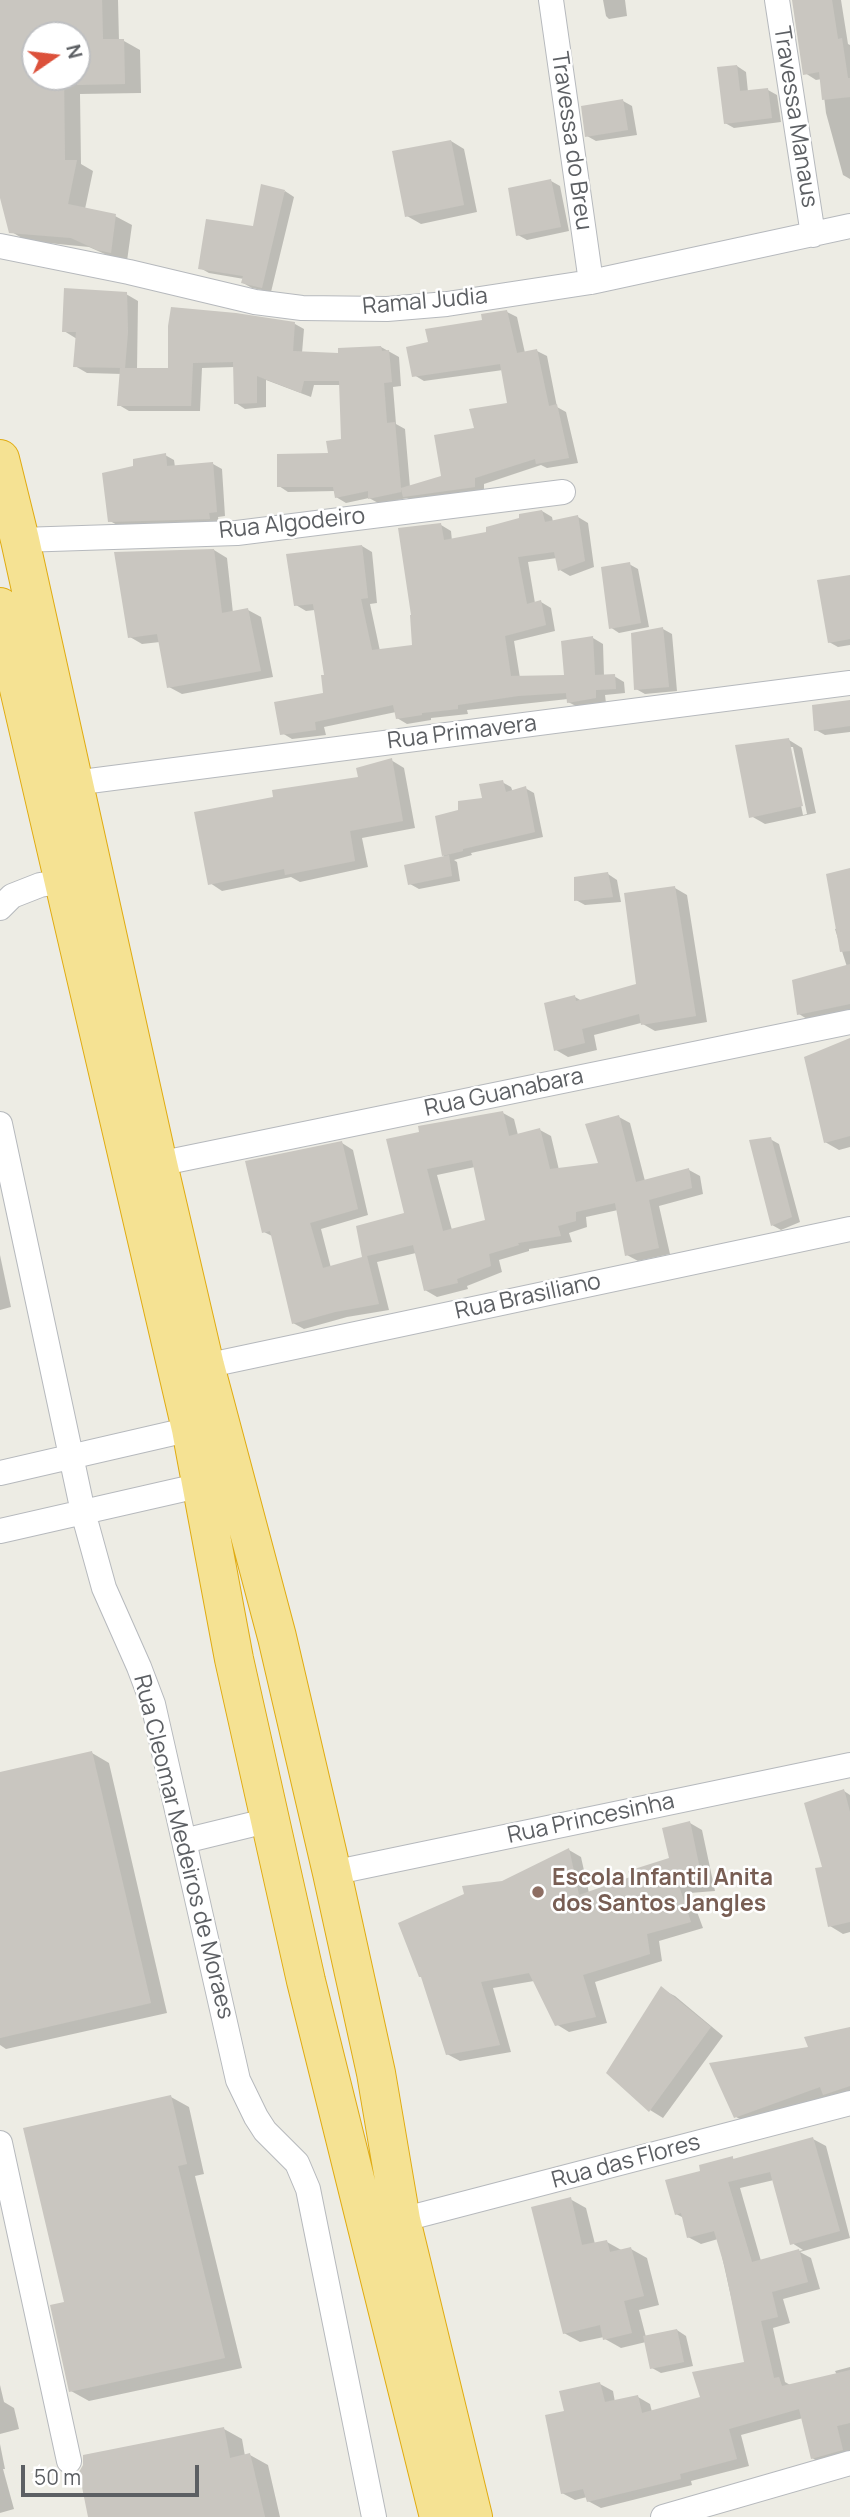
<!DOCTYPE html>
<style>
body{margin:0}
#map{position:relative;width:850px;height:2517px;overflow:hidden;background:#edece4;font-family:Manrope,sans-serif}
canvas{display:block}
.north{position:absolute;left:21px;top:21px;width:70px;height:70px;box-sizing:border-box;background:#fff;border:2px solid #bebfc1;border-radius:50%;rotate:76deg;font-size:19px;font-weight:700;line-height:28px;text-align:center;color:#5c5f63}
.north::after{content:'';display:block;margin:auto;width:24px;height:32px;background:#dc513b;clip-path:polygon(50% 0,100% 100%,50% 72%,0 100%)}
.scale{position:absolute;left:21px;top:2465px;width:178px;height:32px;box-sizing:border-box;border:4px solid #5c5f63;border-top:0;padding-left:9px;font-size:21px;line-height:24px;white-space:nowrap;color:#5c5f63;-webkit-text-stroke:5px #fff;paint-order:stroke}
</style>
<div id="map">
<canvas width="850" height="2517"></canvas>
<div class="north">N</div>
<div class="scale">50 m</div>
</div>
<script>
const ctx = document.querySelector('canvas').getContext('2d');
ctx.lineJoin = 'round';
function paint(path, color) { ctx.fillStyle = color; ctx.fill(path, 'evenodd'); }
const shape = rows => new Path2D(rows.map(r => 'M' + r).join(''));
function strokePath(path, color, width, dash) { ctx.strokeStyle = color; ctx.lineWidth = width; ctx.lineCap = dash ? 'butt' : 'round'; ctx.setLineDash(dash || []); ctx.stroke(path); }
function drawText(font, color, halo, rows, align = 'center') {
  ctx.font = font + ' Manrope,sans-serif'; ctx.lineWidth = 5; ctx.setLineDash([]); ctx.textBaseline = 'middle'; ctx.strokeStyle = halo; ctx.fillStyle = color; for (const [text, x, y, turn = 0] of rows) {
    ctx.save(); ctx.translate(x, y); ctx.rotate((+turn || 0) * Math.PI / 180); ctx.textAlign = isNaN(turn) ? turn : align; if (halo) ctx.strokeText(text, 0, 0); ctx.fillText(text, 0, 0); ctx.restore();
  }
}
paint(shape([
 [0,0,118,0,119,41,124,41,140,50,141,93,80,94,81,164,93,171,85,209,115,216,132,225,127,261,116,259,89,247,27,241,10,231,0,191],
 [35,35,77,35,77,77,35,77],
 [603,0,625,0,627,16,609,19,606,16],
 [798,0,841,0,848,44,850,45,850,179,843,175,826,113,822,79,816,80,805,73],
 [737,66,746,72,748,92,768,90,777,95,781,122,734,128,725,123],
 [623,101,632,106,637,135,596,141,587,136],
 [451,141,464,149,477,212,421,224,407,216],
 [551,181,560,186,569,231,527,240,518,235],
 [285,191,294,197,271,292,252,288,243,283,244,279,209,273,200,268,254,228],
 [126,294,138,301,137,370,170,370,295,324,304,329,302,353,340,354,381,347,399,357,401,386,393,387,396,424,405,429,410,487,443,477,476,429,509,404,503,370,424,381,414,375,430,343,507,312,517,317,525,353,537,351,547,356,557,407,566,412,578,463,547,468,541,465,484,484,484,492,414,502,407,498,380,504,369,498,346,503,336,497,335,491,288,492,279,486,330,455,342,441,341,385,314,385,311,397,266,380,266,407,245,409,236,403,235,367,202,368,200,411,129,411,119,405,122,374,87,373,75,366,77,339,64,331],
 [165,455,174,460,175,467,213,464,222,469,225,516,218,517,219,523,119,526,110,521,135,468],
 [542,511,552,517,553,522,578,517,588,523,594,567,570,576,560,570,557,558,528,562,535,603,541,602,551,608,555,631,514,641,520,678,566,677,593,638,603,644,604,676,614,676,624,682,625,693,605,695,606,703,578,707,568,702,568,699,467,710,468,714,431,718,431,720,407,724,397,718,396,712,324,727,326,735,292,739,282,733,325,694,326,676,315,610,306,611,296,605,362,546,372,552,377,603,370,604,380,651,414,646,441,525,451,531,452,541,488,534],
 [214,550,227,558,233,613,248,610,261,617,273,677,182,694,169,687,160,642,142,644,130,637],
 [629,564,638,569,649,627,619,633,610,627],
 [850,577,850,645,838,647,829,642],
 [663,629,672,634,677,691,645,694,636,689],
 [850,701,850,732,825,735,816,730],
 [789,740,802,748,816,813,765,824,751,816],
 [789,747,793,747,807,814,803,815],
 [391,760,404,768,415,828,362,838,368,867,300,882,291,877,222,891,210,883,360,779],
 [502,782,511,787,513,792,525,788,534,793,543,837,471,853,472,855,454,860,457,862,460,881,419,889,410,884,444,858,437,817,460,812,484,799],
 [850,870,850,1010,807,1019,799,1014,847,967,835,929,838,928],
 [608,874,617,880,621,902,585,905,576,900],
 [675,888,687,895,707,1022,655,1031,641,1023,594,1035,597,1050,568,1057,556,1050,575,997,582,1001,638,985],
 [850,1052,850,1147,839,1150,825,1142],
 [503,1113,514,1119,518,1135,540,1130,551,1136,559,1170,600,1164,619,1117,630,1123,645,1181,689,1170,700,1176,703,1194,659,1206,670,1254,638,1261,627,1255,618,1210,586,1217,587,1227,569,1233,572,1242,529,1249,529,1251,499,1260,502,1272,467,1286,468,1289,437,1297,425,1290,416,1253,377,1262,389,1310,347,1317,304,1329,293,1323,274,1237,264,1232,342,1143,353,1150,368,1215,321,1229,331,1268,364,1258,407,1214,388,1141],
 [475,1167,487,1222,452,1230,437,1175],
 [770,1139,779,1144,800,1222,781,1230,772,1225],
 [0,1255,11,1307,0,1310],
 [92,1753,109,1763,167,2013,6,2049,0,2045,0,1774],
 [844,1791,850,1795,850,1932,843,1934,830,1926,824,1868],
 [690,1823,702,1830,715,1891,690,1893,703,1928,659,1941,662,1961,595,1982,607,2023,569,2032,556,2024,534,1981,493,1988,511,2052,460,2061,447,2054,502,1883,569,1850,581,1857,589,1893,633,1878,671,1859],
 [661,1989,675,1996,723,2036,663,2118,650,2110],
 [850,2030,850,2098,750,2124,736,2117,810,2049],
 [171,2097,189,2107,204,2174,195,2176,242,2368,89,2401,71,2391,66,2303],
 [813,2139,826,2146,850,2238,800,2252,811,2258,820,2289,783,2299,790,2323,773,2328,785,2382,792,2386,837,2375,835,2371,850,2367,850,2458,825,2465,812,2458,803,2418,741,2435,749,2466,691,2481,692,2485,601,2508,588,2501,587,2497,575,2500,562,2493,566,2412,600,2384,613,2391,615,2402,638,2397,650,2404,652,2412,702,2398,746,2363,718,2239,701,2244,688,2237,684,2218,676,2214,703,2172,732,2158,736,2160],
 [774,2180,792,2243,803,2250,761,2261,740,2188],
 [570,2199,586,2208,595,2244,607,2242,623,2251,631,2249,647,2258,659,2305,639,2310,646,2337,677,2330,686,2336,693,2366,661,2373,652,2368,646,2342,621,2348,605,2339,604,2337,580,2342,564,2333],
 [0,2385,4,2402,14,2408,19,2429,0,2434],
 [224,2429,242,2439,245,2456,250,2455,268,2465,280,2517,90,2517],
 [0,2444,5,2469,3,2469,14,2509,0,2513]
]), '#0003');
paint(shape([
 [0,0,102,0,103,39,124,39,125,84,77,85,77,35,35,35,35,77,64,77,65,160,77,160,68,204,116,214,111,253,97,250,71,238,9,233,0,198],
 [792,0,832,0,838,39,842,38,848,78,850,78,850,97,822,100,819,72,803,75],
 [737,65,740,91,768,88,772,118,724,124,717,67],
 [623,99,628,130,585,137,581,106],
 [451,140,464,205,405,217,392,151],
 [551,179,561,227,516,236,508,188],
 [261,184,285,190,262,288,241,283,243,276,198,269,206,219,253,226],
 [64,288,127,292,128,332,125,368,73,367,76,332,62,332],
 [171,307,236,313,295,322,293,351,338,353,338,348,381,346,382,351,389,350,392,382,384,383,387,423,395,422,401,488,441,476,434,435,474,428,469,409,507,403,500,364,412,377,406,347,428,342,425,329,482,320,481,314,507,310,517,353,537,349,549,406,557,404,569,458,536,464,535,459,475,478,475,487,403,497,401,489,401,492,368,499,368,491,335,498,333,487,277,487,277,454,328,453,326,441,341,439,339,381,304,381,301,393,257,376,257,403,234,404,233,362,193,363,191,406,117,406,120,368,168,368,168,326],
 [166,453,167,466,213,462,217,512,209,513,210,519,108,522,102,473,133,466,133,459],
 [542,510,545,522,578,515,585,561,558,571,554,552,518,557,527,604,541,600,546,625,505,636,511,676,564,675,561,641,593,636,595,675,615,674,616,689,596,690,596,698,567,703,566,693,518,696,458,705,458,709,422,713,422,715,396,719,393,705,315,722,316,730,280,735,274,702,323,693,321,675,324,675,313,604,294,606,286,554,362,545,368,598,361,599,372,650,412,645,410,615,411,615,398,528,441,523,444,540,486,532,486,527,519,518,519,514],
 [214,549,222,613,248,608,261,671,167,688,157,634,128,638,114,552],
 [630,562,641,623,609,629,601,567],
 [850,575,850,639,828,643,817,580],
 [663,627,669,687,634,690,631,633],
 [850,700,850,726,814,731,812,705],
 [789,738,803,806,749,818,735,745],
 [392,758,403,821,350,831,355,861,285,875,284,869,208,885,194,812,273,797,272,790,358,777,356,768],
 [503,780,506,792,526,786,535,832,463,849,463,851,442,856,435,816,458,810,458,801,482,798,479,784],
 [449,855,452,876,408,885,404,865],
 [850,868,850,951,840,952,826,874],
 [608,872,613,897,574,901,574,877],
 [675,886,696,1016,641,1025,639,1014,582,1029,585,1043,554,1051,544,1003,575,995,576,1001,636,984,624,893],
 [850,964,850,1004,797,1015,792,980],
 [850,1038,850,1136,824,1143,804,1057],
 [503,1111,509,1136,540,1128,550,1169,598,1163,585,1124,619,1115,636,1182,689,1168,692,1188,649,1200,659,1248,625,1256,615,1203,576,1212,576,1221,558,1226,561,1236,518,1243,519,1245,489,1254,491,1266,457,1279,458,1283,424,1291,413,1245,367,1256,379,1304,335,1312,292,1324,270,1231,262,1233,245,1161,342,1141,358,1209,310,1223,323,1268,362,1257,356,1226,404,1213,386,1139,419,1132,418,1126],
 [472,1160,485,1220,443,1231,427,1169],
 [771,1137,792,1217,771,1226,749,1140],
 [92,1751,151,2003,0,2038,0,1772],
 [844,1789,850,1812,850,1922,828,1927,815,1868,822,1867,804,1803],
 [690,1821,703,1884,679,1886,691,1922,647,1934,650,1954,583,1975,596,2017,555,2026,529,1973,481,1982,500,2045,446,2055,421,1977,419,1977,398,1923,464,1894,462,1886,502,1881,569,1848,579,1895,630,1877,628,1871,669,1858,662,1828],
 [661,1986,711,2027,649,2112,606,2073],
 [850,2027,850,2086,823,2095,820,2087,734,2118,709,2063,808,2047,804,2037],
 [171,2095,187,2164,178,2166,225,2358,69,2392,50,2305,64,2302,23,2128],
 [813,2137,840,2231,790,2245,770,2172,728,2182,752,2262,799,2249,808,2282,772,2292,778,2317,761,2321,774,2378,779,2377,782,2386,850,2370,850,2423,837,2426,843,2450,811,2459,799,2409,729,2429,737,2459,680,2474,681,2479,587,2502,583,2489,561,2494,545,2415,564,2411,559,2391,600,2382,605,2402,638,2395,642,2413,700,2397,692,2372,744,2362,725,2268,714,2231,687,2238,681,2213,675,2215,665,2180,700,2171,699,2165,733,2156,733,2159],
 [571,2197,582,2245,607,2240,610,2252,631,2247,644,2296,624,2301,632,2333,603,2340,600,2325,563,2334,531,2207],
 [677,2329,684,2362,650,2369,643,2336],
 [224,2427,230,2458,250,2453,265,2517,88,2517,79,2472,83,2465,83,2455]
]), '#c9c6c0');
const street = shape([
 [551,0,591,282],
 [777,0,813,235],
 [0,246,129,272,255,302,302,308,387,309,447,304,591,282,850,226],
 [20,540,237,533,563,492],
 [74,783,850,683],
 [0,908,12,896,40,885,64,881],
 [0,1124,83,1512,104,1588,139,1667,153,1704,238,2080,256,2117,265,2131,297,2163,308,2189,374,2517],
 [158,1164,850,1022],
 [205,1366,850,1229],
 [0,1473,191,1429],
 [0,1531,202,1485],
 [184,1841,270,1820],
 [332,1873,850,1765],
 [0,2143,69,2461],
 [401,2220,850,2103],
 [663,2517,850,2463]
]);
const highway = shape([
 [0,459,20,540,158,1164,205,1366,277,1637,332,1873,376,2073,401,2220,473,2517],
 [0,607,191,1429,234,1659,306,1981,439,2517]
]);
strokePath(street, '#b6b9bd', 26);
strokePath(highway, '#e0ab11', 40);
strokePath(street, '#fff', 24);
strokePath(highway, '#f5e293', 38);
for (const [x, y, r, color] of [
 [538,1892,7,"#8d6e63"]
]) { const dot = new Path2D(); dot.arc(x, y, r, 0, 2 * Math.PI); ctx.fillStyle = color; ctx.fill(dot); strokePath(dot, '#fff', 2.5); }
drawText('23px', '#5c5f63', '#fff', [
 ["Travessa Manaus",795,117,81],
 ["Travessa do Breu",571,141,82],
 ["Ramal Judia",425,302,-5],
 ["Rua Algodeiro",292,524,-6],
 ["Rua Primavera",462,733,-7],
 ["Rua Guanabara",504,1093,-12],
 ["Rua Brasiliano",528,1297,-12],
 ["Rua Princesinha",591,1819,-12],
 ["Rua Cleomar Medeiros de Moraes",183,1847,76],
 ["Rua das Flores",626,2162,-15]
]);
drawText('bold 23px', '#785e54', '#fff', [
 ["Escola Infantil Anita",552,1879],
 ["dos Santos Jangles",552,1905]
], 'left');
</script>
